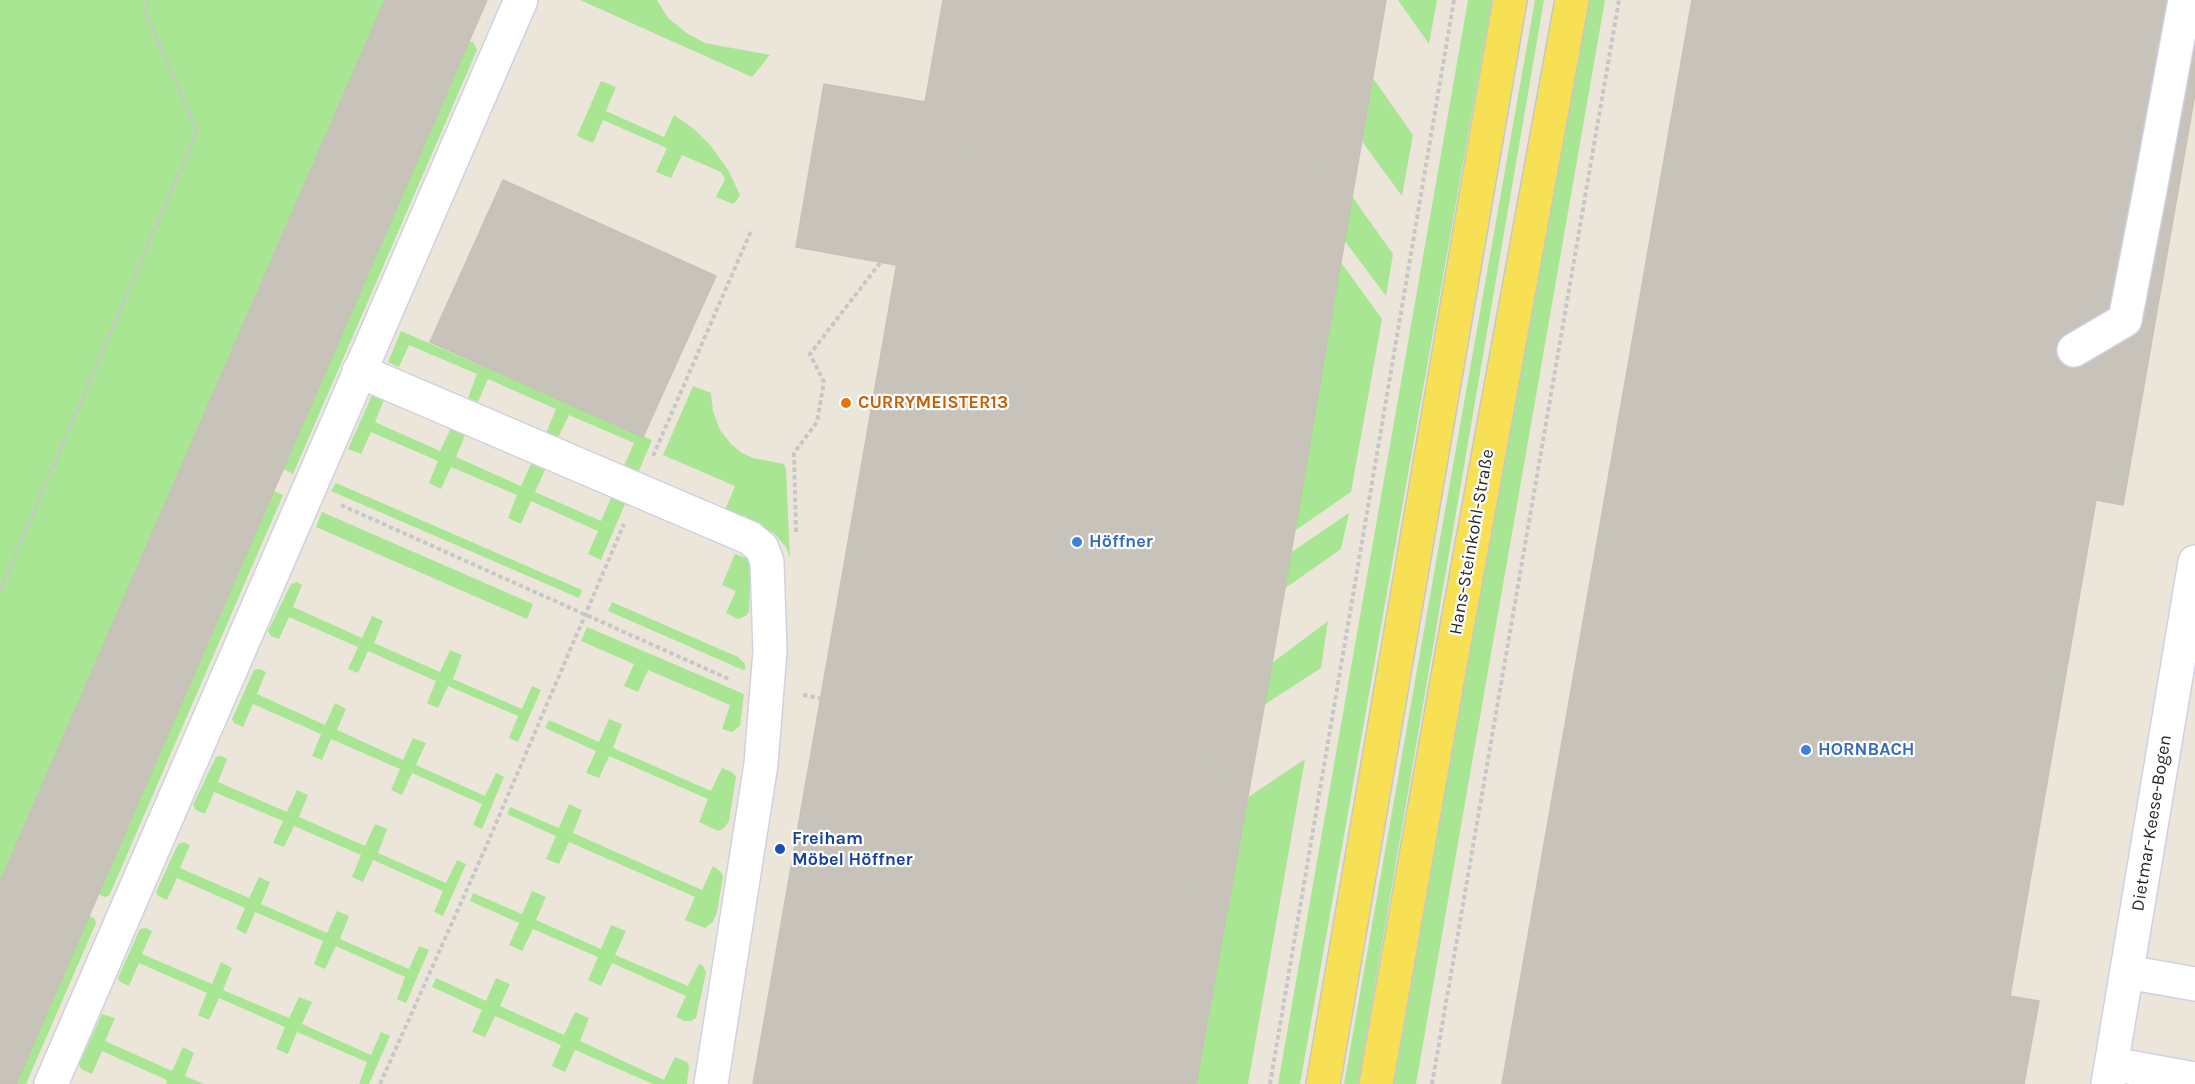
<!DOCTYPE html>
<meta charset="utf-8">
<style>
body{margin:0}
canvas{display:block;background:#ece6da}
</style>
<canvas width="2195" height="1084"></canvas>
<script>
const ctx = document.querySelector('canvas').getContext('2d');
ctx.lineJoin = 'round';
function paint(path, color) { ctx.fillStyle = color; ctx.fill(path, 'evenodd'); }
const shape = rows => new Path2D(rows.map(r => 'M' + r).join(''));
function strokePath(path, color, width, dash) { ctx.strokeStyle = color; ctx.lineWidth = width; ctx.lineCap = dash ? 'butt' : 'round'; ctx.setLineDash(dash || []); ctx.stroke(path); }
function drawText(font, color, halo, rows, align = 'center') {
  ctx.font = font + ' Karla,sans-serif'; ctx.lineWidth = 4.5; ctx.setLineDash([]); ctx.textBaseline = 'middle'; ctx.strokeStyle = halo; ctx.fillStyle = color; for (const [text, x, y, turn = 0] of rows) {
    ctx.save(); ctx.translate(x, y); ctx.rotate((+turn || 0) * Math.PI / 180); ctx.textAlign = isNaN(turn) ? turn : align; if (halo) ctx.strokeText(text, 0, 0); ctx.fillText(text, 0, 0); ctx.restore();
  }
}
paint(shape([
 [0,0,385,0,0,882],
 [580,0,657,0,668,18,688,34,705,43,770,55,752,77],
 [1398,0,1437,0,1429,44],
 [1468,0,1492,0,1300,1084,1278,1084],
 [1535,0,1544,0,1358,1084,1344,1084],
 [1584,0,1605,0,1416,1084,1394,1084],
 [469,41,473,42,477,50,293,474,283,469],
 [1373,78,1413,135,1402,196,1361,140],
 [601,81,616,87,606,111,664,137,674,115,694,129,711,146,728,170,740,195,737,200,733,204,716,197,725,179,721,172,682,155,671,178,656,172,667,148,603,120,593,143,577,136],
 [1351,195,1393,254,1386,296,1344,240],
 [1340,261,1382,319,1351,492,1293,532],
 [401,331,652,440,638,473,624,466,634,443,569,415,558,438,546,433,556,409,488,379,478,402,468,398,477,374,409,345,399,367,388,362],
 [693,386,711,393,713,411,720,430,731,444,742,453,753,458,784,464,786,469,790,558,786,547,774,533,725,510,735,486,663,455],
 [372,395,384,400,375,422,440,451,451,428,465,435,456,457,521,486,531,464,545,470,535,492,601,521,611,498,625,504,601,560,588,554,598,531,531,501,521,524,508,518,517,495,451,467,441,489,429,483,438,461,371,432,361,454,348,449],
 [336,483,582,590,579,598,331,491],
 [274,491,283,495,109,896,105,897,99,894],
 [322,512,533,604,527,619,316,527],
 [1349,513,1341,549,1284,589,1290,553],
 [735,554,751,560,749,611,746,616,738,619,726,613,736,591,722,585],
 [297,582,302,585,293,607,362,638,372,616,383,621,374,643,440,672,450,650,462,655,453,679,522,709,532,686,541,690,518,742,509,738,518,716,448,686,438,708,427,703,436,681,368,651,358,673,348,669,358,647,289,617,279,639,271,636,268,631,291,584],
 [612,602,738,657,745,664,745,670,743,670,608,611],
 [1328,621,1321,668,1264,705,1272,663],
 [587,627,744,694,740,726,732,732,722,729,730,705,648,670,638,692,624,686,634,664,581,641],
 [260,669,266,672,257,694,325,725,335,703,346,709,337,730,403,760,413,738,426,743,416,765,485,796,496,773,504,777,482,829,473,825,482,804,412,773,402,795,391,790,400,769,331,739,322,760,312,756,321,734,253,704,243,727,234,723,232,719,254,670],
 [609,719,622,724,613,748,711,791,722,768,732,772,736,777,729,821,724,828,718,831,699,822,708,799,609,756,599,778,586,773,596,751,545,728,549,720,599,742],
 [222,756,227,759,218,782,287,812,297,790,308,795,299,817,365,846,375,824,387,829,378,853,446,883,457,860,466,864,443,916,434,912,443,891,373,860,363,882,352,877,361,855,294,826,284,847,273,843,283,821,214,792,205,814,196,810,193,805,216,757],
 [1305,759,1248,1084,1196,1084,1247,798],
 [569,804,582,810,573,833,702,890,713,866,721,872,723,877,717,912,713,922,705,928,685,920,695,897,569,842,559,864,546,859,556,836,507,814,510,807,559,828],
 [184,842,190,845,180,868,249,898,259,877,270,882,261,904,327,933,337,911,349,916,340,939,409,969,419,946,429,950,406,1003,397,999,405,977,336,946,325,969,314,964,323,941,255,912,246,934,236,929,245,908,177,878,167,900,158,896,156,892,178,844],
 [532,891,546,897,536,920,601,949,611,925,626,931,615,955,688,986,699,964,703,966,706,972,696,1018,691,1021,684,1021,676,1017,686,996,612,963,601,986,588,980,598,957,533,929,522,951,509,945,519,923,470,901,473,893,522,914],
 [89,916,94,918,96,923,26,1084,16,1084],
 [146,928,152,931,142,954,212,984,221,962,232,968,223,990,289,1018,299,997,312,1002,302,1024,371,1055,381,1032,390,1036,369,1084,359,1084,367,1062,297,1032,288,1054,276,1049,285,1027,219,998,209,1020,198,1015,207,993,139,963,129,986,120,982,118,978,140,929],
 [436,978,486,1001,496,978,510,984,500,1006,564,1035,575,1012,589,1018,580,1041,664,1080,675,1057,687,1062,689,1066,687,1084,653,1084,575,1050,565,1072,552,1066,561,1045,495,1016,485,1037,472,1032,482,1010,432,987],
 [102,1014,115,1018,105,1041,172,1071,183,1047,194,1053,185,1076,204,1084,166,1084,167,1080,102,1051,92,1074,81,1069,79,1064]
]), '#a8e693');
const building = shape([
 [385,0,487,0,16,1084,0,1084,0,882,385,0],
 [943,0,993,0,803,1084,753,1084,943,0],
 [993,0,1350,0,1160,1084,803,1084,993,0],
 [1350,0,1386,0,1272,663,1196,1084,1160,1084,1350,0],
 [1692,0,2195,0,2195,94,2123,505,2096,500,2010,996,2039,1001,2024,1084,1502,1084,1692,0],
 [824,84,925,102,896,265,796,247,824,84],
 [503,180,716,276,643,437,430,342,503,180]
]);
paint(building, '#c7c3ba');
strokePath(building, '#c7c2b4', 1.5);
const minor = shape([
 [2074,350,2125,320,2150,190,2185,0],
 [359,371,750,538,762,548,767,562,770,651,761,764,711,1084],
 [2127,972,2195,984],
 [2112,1064,2195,1079],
 [51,1084,521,0],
 [2108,1084,2195,562]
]);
const major = shape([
 [1323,1084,1510,0],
 [1376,1084,1448,676,1572,0]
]);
strokePath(minor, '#cfd1e3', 36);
strokePath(major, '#c7c7c7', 36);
strokePath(shape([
 [653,456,751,231],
 [341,505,731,680],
 [796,532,794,453,817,422,824,382,810,354,880,263],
 [0,591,197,131,145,11,149,0],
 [803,695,820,698],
 [380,1084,485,849,624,524],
 [1270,1084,1454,0],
 [1432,1084,1619,0]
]), '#c7c7c7', 4, [4.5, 3]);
strokePath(minor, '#fff', 33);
strokePath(major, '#f7e054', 33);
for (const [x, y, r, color] of [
 [846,403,6,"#e8710a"],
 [1077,542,6,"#3f7fe0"],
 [1806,750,6,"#3f7fe0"],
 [780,849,6,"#1a4fb4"]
]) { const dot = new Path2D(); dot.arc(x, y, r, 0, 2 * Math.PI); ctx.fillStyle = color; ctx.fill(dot); strokePath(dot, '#fff', 2); }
drawText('bold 18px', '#c56008', '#fff', [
 ["CURRYMEISTER13",858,403]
], 'left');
drawText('bold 18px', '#366cbe', '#fff', [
 ["Höffner",1089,542],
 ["HORNBACH",1818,750]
], 'left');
drawText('18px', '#292929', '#fff', [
 ["Hans-Steinkohl-Straße",1472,542,-80],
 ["Dietmar-Keese-Bogen",2152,823,-81]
]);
drawText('bold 18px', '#164399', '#fff', [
 ["Freiham",792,839],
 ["Möbel Höffner",792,860]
], 'left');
</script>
